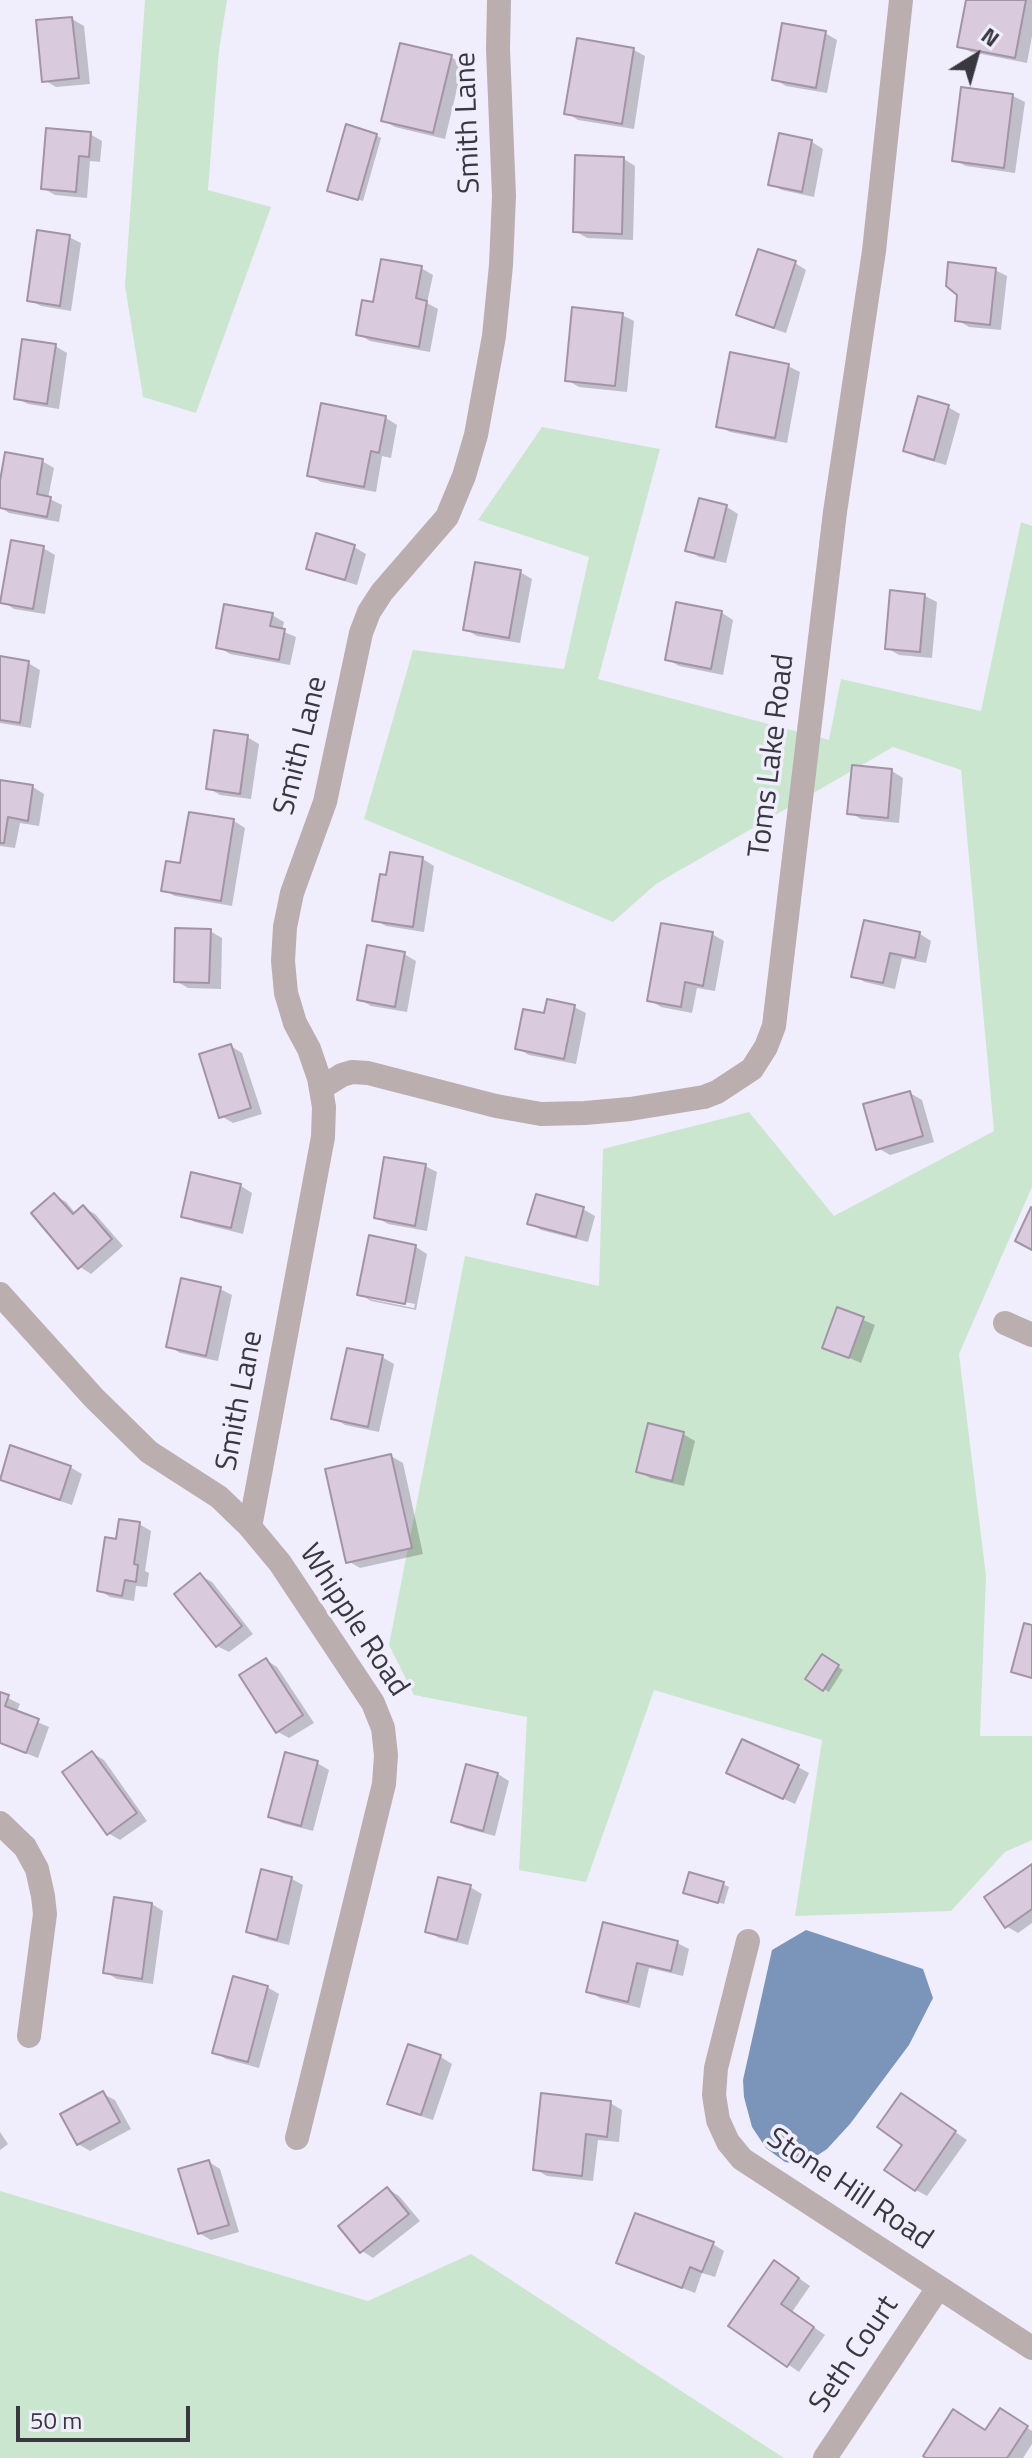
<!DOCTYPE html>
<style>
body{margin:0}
#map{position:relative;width:1032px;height:2458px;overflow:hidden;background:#f0eefc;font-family:"Titillium Web",sans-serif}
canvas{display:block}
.north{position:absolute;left:936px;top:16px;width:80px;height:80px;-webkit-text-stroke:6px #f0eefc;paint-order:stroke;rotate:37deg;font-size:22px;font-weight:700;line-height:32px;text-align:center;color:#393740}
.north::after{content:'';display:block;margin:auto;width:28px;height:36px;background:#393740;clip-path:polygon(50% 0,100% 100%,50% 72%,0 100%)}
.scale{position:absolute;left:16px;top:2406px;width:174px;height:36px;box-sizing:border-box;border:4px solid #393740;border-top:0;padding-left:10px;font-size:24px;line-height:28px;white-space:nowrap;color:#393740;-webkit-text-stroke:6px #f0eefc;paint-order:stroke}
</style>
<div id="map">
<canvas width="1032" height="2458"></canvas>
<div class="north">N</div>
<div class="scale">50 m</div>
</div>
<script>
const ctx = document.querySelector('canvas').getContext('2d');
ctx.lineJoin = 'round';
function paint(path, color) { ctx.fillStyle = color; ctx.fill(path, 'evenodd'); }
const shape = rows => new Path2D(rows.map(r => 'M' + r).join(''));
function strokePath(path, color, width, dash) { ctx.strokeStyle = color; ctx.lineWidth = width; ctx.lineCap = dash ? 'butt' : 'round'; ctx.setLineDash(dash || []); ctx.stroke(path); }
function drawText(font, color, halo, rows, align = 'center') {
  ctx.font = font + ' "Titillium Web",sans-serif'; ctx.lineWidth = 7; ctx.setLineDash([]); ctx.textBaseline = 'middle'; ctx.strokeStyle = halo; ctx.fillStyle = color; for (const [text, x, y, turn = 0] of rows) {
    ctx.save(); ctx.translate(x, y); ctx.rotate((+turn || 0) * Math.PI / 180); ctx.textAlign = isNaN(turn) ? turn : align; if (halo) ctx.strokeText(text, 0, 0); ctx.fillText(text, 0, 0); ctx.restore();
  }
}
paint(shape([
 [145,0,227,0,219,50,208,190,271,207,196,413,143,397,125,286],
 [542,427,660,449,598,679,829,740,841,679,981,711,1021,522,1032,526,1032,1187,959,1354,986,1576,980,1736,1032,1736,1032,1840,1005,1852,951,1911,795,1916,822,1740,654,1690,586,1882,519,1870,527,1717,414,1695,389,1645,465,1256,599,1286,603,1149,749,1112,834,1216,994,1131,961,770,893,747,656,884,613,922,364,819,413,650,564,669,589,557,478,520],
 [0,2191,368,2301,471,2254,784,2458,0,2458]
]), '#cbe6cf');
paint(shape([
 [806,1930,923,1969,933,1998,909,2045,850,2124,827,2149,812,2159,795,2164,785,2162,766,2148,752,2127,744,2097,743,2080,772,1950]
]), '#7b94ba');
paint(shape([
 [968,0,1032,0,1032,36,1027,63,971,52,960,46],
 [72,19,84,26,90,84,56,87,44,80],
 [825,33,837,40,827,93,786,86,774,79],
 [634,50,645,56,634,129,578,120,567,113],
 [451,57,463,64,445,139,395,127,383,120],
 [963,89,1013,96,1025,102,1015,173,966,166,954,160],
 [90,134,102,141,100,162,90,161,87,198,55,195,43,188],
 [376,135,381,138,363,201,329,190],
 [780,135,812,142,823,149,814,197,782,190,770,184],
 [624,159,635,166,633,240,587,238,575,231],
 [69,237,81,243,71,311,41,306,29,300],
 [795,263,806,270,786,333,750,321,739,314],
 [421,268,433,275,427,303,438,309,430,352,370,341,358,334,375,305],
 [995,270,1007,276,1001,330,969,327,957,320],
 [622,315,634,321,627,392,579,387,567,380],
 [55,346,67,353,59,409,28,404,16,398],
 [788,366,800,372,787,443,730,432,718,426],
 [323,406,386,418,397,425,391,458,382,456,376,492,321,482,310,475],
 [948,407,960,414,946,465,917,457,905,450],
 [42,461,54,468,48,498,62,505,59,522,9,513,0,507,0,492],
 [700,500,727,507,738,514,726,563,699,557,688,550],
 [354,547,366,554,357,585,320,574,308,568],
 [43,548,55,555,45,614,14,609,3,602],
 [520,572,532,579,520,643,477,636,465,629],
 [925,596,937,602,932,658,899,655,887,648],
 [678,604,722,613,733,620,723,675,679,666,667,659],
 [272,615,284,622,282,631,296,637,290,665,230,654,218,647],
 [0,658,28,663,40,670,31,728,0,723],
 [247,737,259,744,251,799,220,795,208,788],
 [892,771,903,778,899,823,861,819,849,812],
 [0,782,33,787,44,794,39,826,20,823,15,848,0,846],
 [190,814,234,821,245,828,232,906,175,896,163,890,182,866],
 [423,859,434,866,424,932,386,926,375,920,388,878],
 [210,931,222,938,221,989,188,988,176,981],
 [712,934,724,941,715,991,697,988,692,1013,661,1007,649,1000],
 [920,934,931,941,926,963,902,958,895,989,865,982,854,976],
 [404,954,416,961,407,1012,371,1006,359,999],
 [574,1007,586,1013,576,1064,529,1055,517,1048,546,1015],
 [231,1046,242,1053,262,1114,233,1123,221,1116],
 [910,1093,922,1100,934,1142,890,1155,878,1148],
 [425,1166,437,1172,427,1231,388,1224,376,1217],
 [193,1174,241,1186,252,1193,243,1234,195,1222,183,1216],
 [54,1195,66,1202,76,1214,83,1207,95,1214,123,1246,91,1274,80,1267],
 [583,1209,595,1216,588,1242,541,1230,530,1223],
 [416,1247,427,1254,416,1310,371,1301,360,1294],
 [370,1295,415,1304,414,1308,370,1299],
 [220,1289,232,1295,218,1361,180,1353,169,1346],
 [838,1309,875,1325,861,1363,824,1347],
 [382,1357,394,1364,379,1432,345,1425,334,1418],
 [683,1434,695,1441,684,1486,650,1478,639,1471],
 [391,1456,403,1463,423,1554,360,1568,348,1561],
 [70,1467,82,1474,72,1505,12,1485,1,1478],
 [139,1524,151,1531,145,1571,149,1573,147,1587,136,1586,134,1601,110,1597,99,1590,117,1542],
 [201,1576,212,1582,253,1634,229,1652,217,1646],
 [823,1656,843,1670,829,1692,808,1679],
 [266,1660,277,1667,314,1723,289,1738,278,1732],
 [0,1694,20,1704,16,1713,49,1727,38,1758,0,1743],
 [92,1753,104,1760,147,1821,120,1840,108,1833],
 [317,1763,329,1770,313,1831,282,1823,270,1816],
 [468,1766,498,1774,509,1781,495,1836,465,1828,453,1821],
 [798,1767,809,1773,795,1804,740,1779],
 [1032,1867,1032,1923,1018,1933,1006,1926],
 [263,1872,292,1879,303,1885,289,1945,260,1938,248,1931],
 [723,1884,729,1887,724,1904,691,1895],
 [470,1887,482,1894,468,1945,439,1938,427,1931],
 [152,1904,163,1911,153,1984,117,1979,105,1972],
 [605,1925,677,1943,689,1949,683,1976,649,1968,640,2008,600,1998,589,1991],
 [267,1987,279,1994,259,2068,226,2059,215,2052],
 [409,2046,441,2057,452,2064,433,2120,401,2110,390,2103],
 [103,2094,115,2100,131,2129,90,2151,78,2144],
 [610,2103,622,2110,619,2142,598,2140,593,2181,547,2176,535,2169],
 [913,2103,967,2140,927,2196,916,2190,904,2144],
 [0,2132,8,2144,0,2150],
 [209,2162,220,2169,239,2232,211,2240,199,2233],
 [388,2189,399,2196,420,2221,373,2258,362,2251],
 [713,2244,724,2251,715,2277,702,2273,695,2293,630,2268,618,2262],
 [786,2269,810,2286,792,2312,825,2335,799,2372,731,2325],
 [1012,2417,1032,2431,1032,2444,1023,2458,930,2458]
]), '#0003');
const building = shape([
 [966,0,1026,0,1015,58,957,47,966,0],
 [72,17,79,78,42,82,36,20,72,17],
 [782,23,826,31,816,88,772,80,782,23],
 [577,38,634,48,622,124,564,114,577,38],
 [400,43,452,55,433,133,381,121,400,43],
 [961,87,1013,94,1004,168,952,161,961,87],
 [346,124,377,134,358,200,327,191,346,124],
 [46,128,91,132,89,157,79,156,76,192,41,189,46,128],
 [779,133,812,140,802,192,768,185,779,133],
 [575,155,624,157,622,234,573,232,575,155],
 [37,230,70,235,60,306,27,301,37,230],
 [758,249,796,261,774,328,736,315,758,249],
 [381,259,422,266,416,298,427,301,419,347,356,335,362,300,373,302,381,259],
 [948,262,996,268,990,325,955,321,957,295,946,286,948,262],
 [572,307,623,313,615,386,565,381,572,307],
 [22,339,56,344,47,404,14,399,22,339],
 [730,352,789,364,775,438,716,427,730,352],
 [918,396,949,405,934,460,903,451,918,396],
 [321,403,386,416,379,453,371,451,364,487,307,476,321,403],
 [5,452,43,459,37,494,51,497,47,517,0,508,0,481,5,452],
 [699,498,727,505,714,558,685,551,699,498],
 [316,533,355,545,345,580,306,569,316,533],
 [11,540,44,546,33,609,0,603,11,540],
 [475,562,521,570,509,638,463,630,475,562],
 [890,590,925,594,920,652,885,649,890,590],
 [676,602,722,611,711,669,665,660,676,602],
 [224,604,273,613,270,626,285,629,279,660,216,648,224,604],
 [0,656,29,661,20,723,0,720,0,656],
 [214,730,248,735,240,794,206,789,214,730],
 [852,765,892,769,888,818,847,814,852,765],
 [0,780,33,785,28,821,8,817,4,843,0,843,0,780],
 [189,812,234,819,221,901,161,891,166,861,180,863,189,812],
 [390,852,423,857,413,927,372,921,380,874,386,875,390,852],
 [864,920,920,932,915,958,890,953,883,983,851,977,864,920],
 [661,923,713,932,703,986,685,982,681,1007,647,1001,661,923],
 [175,928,211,929,209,983,174,982,175,928],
 [367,945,405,952,395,1007,357,1000,367,945],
 [547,999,575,1005,564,1059,515,1049,523,1009,544,1013,547,999],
 [231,1044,251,1108,219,1118,199,1054,231,1044],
 [910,1091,923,1136,876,1150,863,1104,910,1091],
 [384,1157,426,1164,415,1226,374,1218,384,1157],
 [191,1172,241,1184,231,1228,181,1217,191,1172],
 [54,1193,73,1214,83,1205,112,1239,78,1269,31,1213,54,1193],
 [536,1194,584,1207,576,1237,527,1224,536,1194],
 [1031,1207,1032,1208,1032,1250,1015,1241,1031,1207],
 [369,1235,416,1245,405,1304,357,1295,369,1235],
 [181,1278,221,1287,206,1356,166,1347,181,1278],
 [837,1307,864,1317,849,1358,822,1348,837,1307],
 [347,1348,383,1355,368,1427,331,1419,347,1348],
 [648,1423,684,1432,672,1481,636,1472,648,1423],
 [10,1445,71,1466,60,1500,0,1480,10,1445],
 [391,1454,412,1548,346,1563,325,1469,391,1454],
 [119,1519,140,1522,134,1564,138,1565,136,1582,125,1580,122,1596,97,1591,105,1537,116,1539,119,1519],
 [200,1573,242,1626,216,1647,174,1594,200,1573],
 [1024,1623,1032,1625,1032,1678,1011,1672,1024,1623],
 [822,1654,839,1665,823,1691,805,1679,822,1654],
 [266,1658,303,1715,276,1733,239,1675,266,1658],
 [0,1692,9,1695,5,1706,39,1719,26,1753,0,1743,0,1692],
 [742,1739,799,1765,783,1799,726,1773,742,1739],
 [92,1751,137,1813,107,1835,62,1772,92,1751],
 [285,1752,318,1761,301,1826,268,1817,285,1752],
 [466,1764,498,1773,483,1831,451,1822,466,1764],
 [1032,1864,1032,1909,1005,1928,984,1897,1032,1864],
 [261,1869,292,1877,277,1940,246,1932,261,1869],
 [689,1872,724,1882,718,1903,683,1893,689,1872],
 [438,1877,471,1885,457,1940,425,1932,438,1877],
 [114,1897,152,1903,142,1979,103,1973,114,1897],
 [603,1922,678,1941,671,1971,637,1963,628,2002,586,1992,603,1922],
 [233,1976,268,1986,248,2062,212,2053,233,1976],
 [408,2044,441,2055,421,2115,387,2104,408,2044],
 [103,2091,120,2122,77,2145,60,2114,103,2091],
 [541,2093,611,2101,607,2137,586,2134,582,2176,533,2170,541,2093],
 [901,2093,956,2131,915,2191,884,2170,902,2145,877,2127,901,2093],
 [209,2160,229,2225,198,2234,178,2169,209,2160],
 [387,2187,409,2214,360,2253,338,2226,387,2187],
 [635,2213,714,2242,702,2272,690,2267,682,2288,616,2263,635,2213],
 [774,2260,799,2278,781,2304,814,2327,787,2367,728,2326,774,2260],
 [1000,2408,1028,2426,1007,2458,926,2458,923,2456,953,2409,985,2430,1000,2408]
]);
paint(building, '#d9cadd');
strokePath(building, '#a294a6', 2);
strokePath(shape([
 [321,1088,342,1075,352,1072,368,1073,496,1106,541,1114,585,1113,630,1109,704,1097,717,1092,752,1069,766,1047,774,1026,835,512,874,251,901,0],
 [0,1294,94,1398,149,1452,219,1497,250,1527,280,1563,373,1703,383,1728,386,1755,384,1784,297,2138],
 [1005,1323,1032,1335],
 [250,1527,323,1137,324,1107,319,1078,309,1049,295,1023,286,993,283,961,285,927,292,893,325,802,361,633,369,612,382,592,447,517,464,476,476,435,494,336,501,265,504,196,498,49,499,0],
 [0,1823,25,1847,37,1869,43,1896,45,1914,29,2036],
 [748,1941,716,2068,714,2095,718,2120,728,2142,742,2159,1032,2348],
 [825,2458,938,2288]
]), '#baaeaf', 24);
drawText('30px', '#393740', '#f0eefc', [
 ["Smith Lane",469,123,-92],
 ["Smith Lane",302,746,-76],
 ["Toms Lake Road",773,756,-83],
 ["Smith Lane",241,1401,-79],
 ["Whipple Road",353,1621,57],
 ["Stone Hill Road",849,2190,34],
 ["Seth Court",855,2355,-56]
]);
</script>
